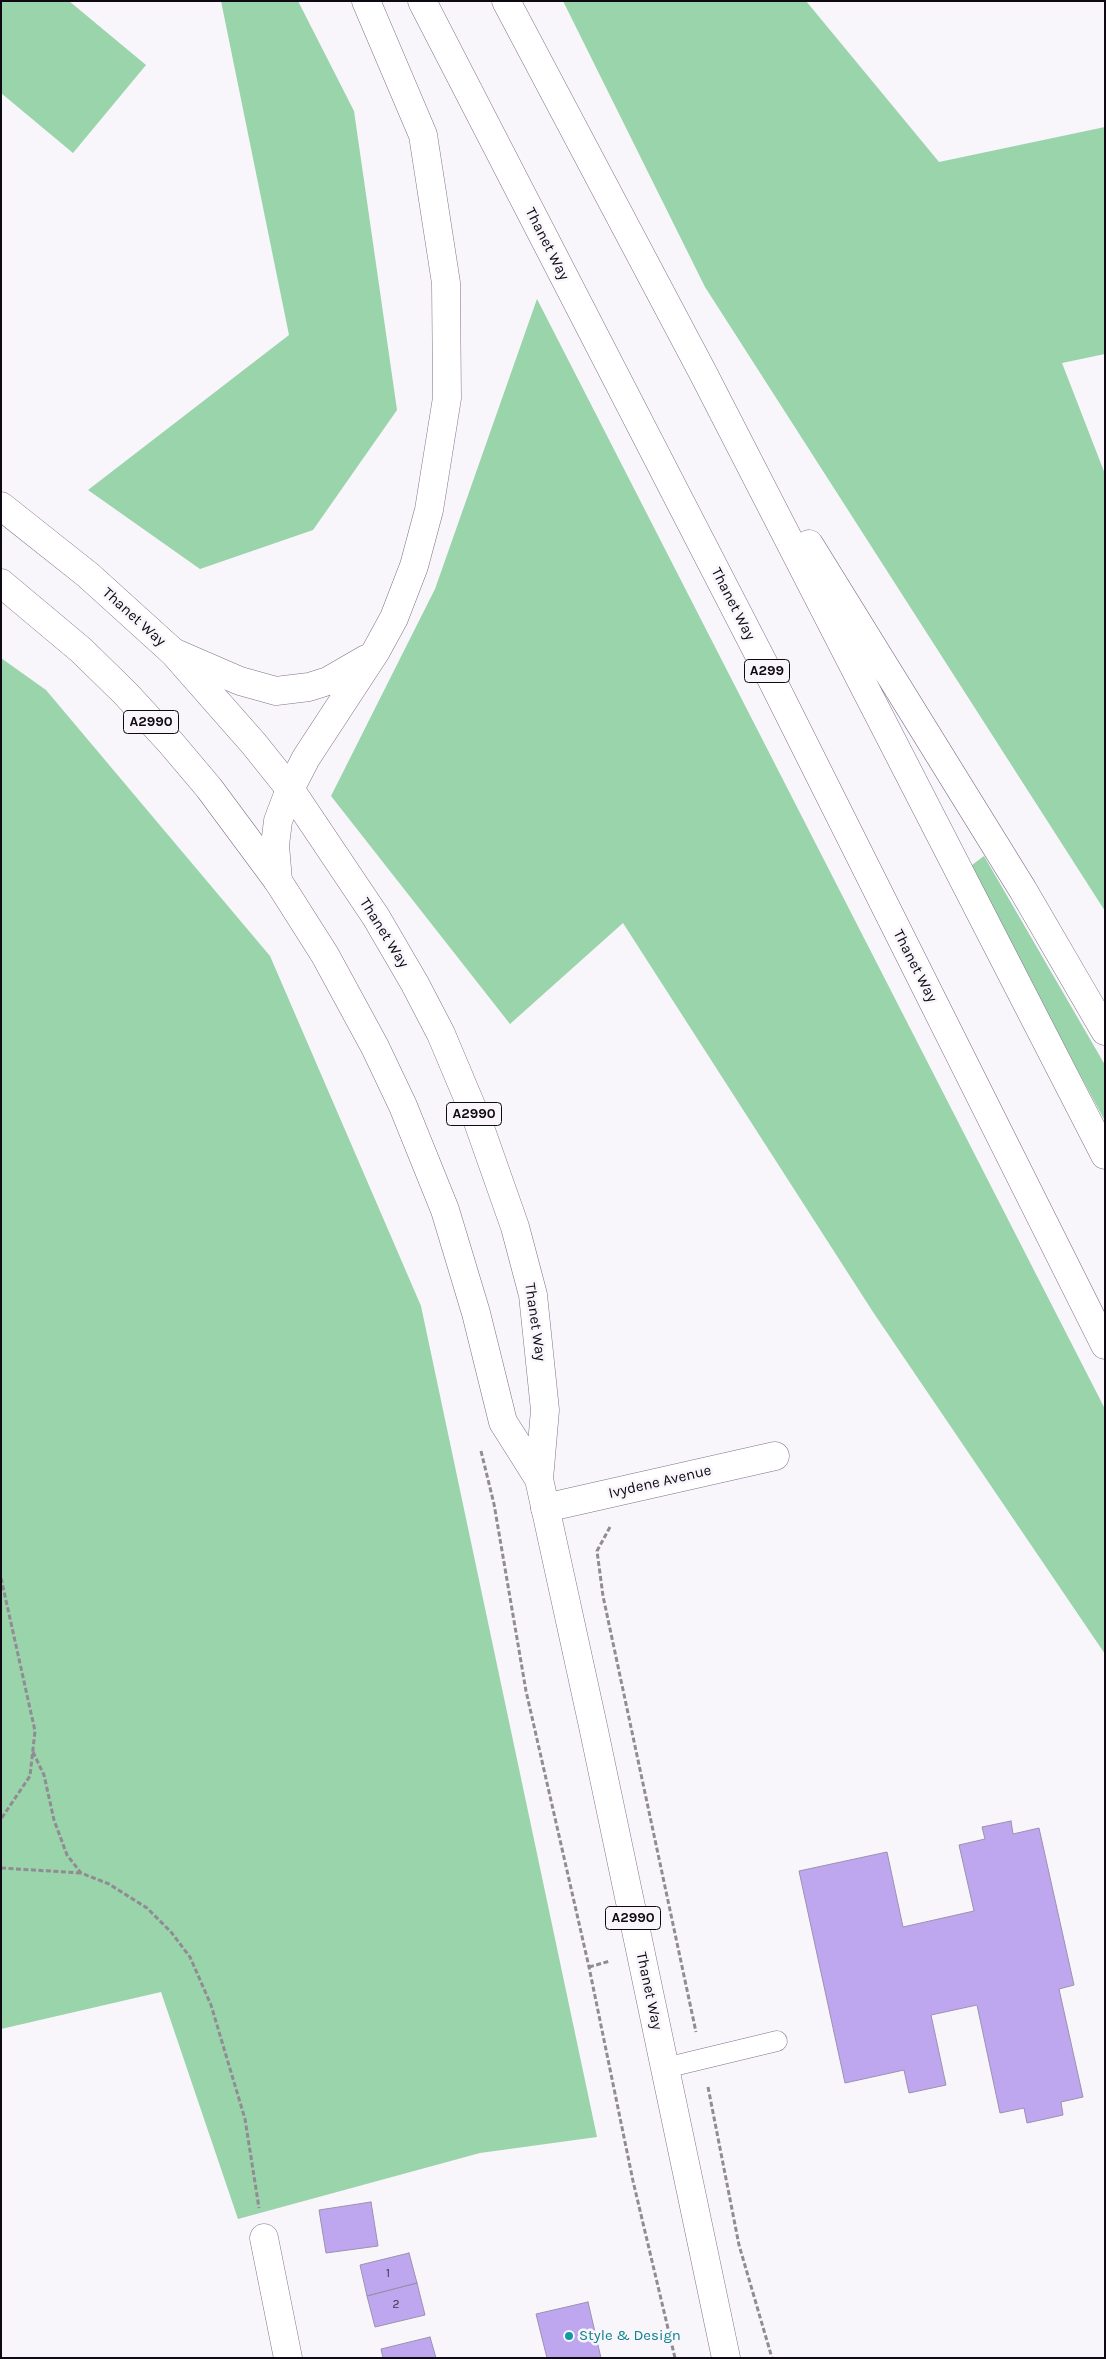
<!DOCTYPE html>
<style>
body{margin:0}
#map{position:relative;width:1106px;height:2359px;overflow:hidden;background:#f8f5fb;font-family:Karla,sans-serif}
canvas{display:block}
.frame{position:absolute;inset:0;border:2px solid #0f0913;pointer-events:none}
</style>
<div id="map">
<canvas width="1106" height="2359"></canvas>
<div class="frame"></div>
</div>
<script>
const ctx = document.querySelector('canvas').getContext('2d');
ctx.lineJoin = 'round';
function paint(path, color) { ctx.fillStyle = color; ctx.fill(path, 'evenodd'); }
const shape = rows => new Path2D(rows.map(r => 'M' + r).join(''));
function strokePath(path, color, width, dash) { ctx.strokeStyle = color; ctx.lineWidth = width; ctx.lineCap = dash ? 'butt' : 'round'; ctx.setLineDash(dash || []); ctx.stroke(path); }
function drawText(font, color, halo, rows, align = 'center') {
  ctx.font = font + ' Karla,sans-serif'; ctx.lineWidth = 5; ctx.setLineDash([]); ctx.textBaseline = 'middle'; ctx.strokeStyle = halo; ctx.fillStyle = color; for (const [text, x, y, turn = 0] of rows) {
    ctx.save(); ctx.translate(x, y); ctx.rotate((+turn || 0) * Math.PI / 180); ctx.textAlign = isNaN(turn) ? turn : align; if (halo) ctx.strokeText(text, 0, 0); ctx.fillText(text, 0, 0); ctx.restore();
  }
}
paint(shape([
 [1,1,69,1,146,65,73,153,1,93],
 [221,1,298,1,354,111,397,410,313,530,200,569,88,490,289,335],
 [563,1,806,1,939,162,1105,127,1105,354,1062,363,1105,474,1105,911,705,287],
 [537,299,1105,1409,1105,1654,873,1312,623,923,510,1024,331,796,435,589],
 [1,658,46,690,270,956,421,1306,597,2137,480,2153,238,2219,161,1992,1,2029],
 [984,856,1105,1065,1105,1121,968,868]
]), '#99d4ab');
const building = shape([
 [1011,1821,1013,1834,1039,1828,1074,1985,1059,1989,1083,2097,1061,2102,1063,2115,1027,2123,1024,2108,1000,2113,977,2005,931,2015,946,2085,909,2093,904,2070,845,2083,799,1871,887,1852,903,1927,974,1911,959,1845,985,1839,982,1827,1011,1821],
 [371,2202,378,2246,326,2253,319,2210,371,2202],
 [409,2253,417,2283,367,2296,360,2265,409,2253],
 [417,2283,425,2315,375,2327,367,2296,417,2283],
 [588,2302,601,2358,547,2358,536,2314,588,2302],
 [430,2337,436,2358,383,2358,381,2349,430,2337]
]);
paint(building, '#bfa7f0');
strokePath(building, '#9a91af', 1);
const service = shape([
 [665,2068,777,2041]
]);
const minor = shape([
 [545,1508,775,1456],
 [264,2238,288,2358]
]);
const primary = shape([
 [1,506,88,575,173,652,254,744,290,789,376,917,415,984,441,1034,478,1122,515,1227,533,1295,545,1410,539,1479,593,1726,726,2358],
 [1,583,81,650,126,694,171,743,209,788,278,881,325,955,375,1047,403,1106,445,1210,476,1313,503,1422,539,1479]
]);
const trunk = shape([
 [422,1,771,678,1105,1345],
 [506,1,702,371,1105,1155],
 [809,544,1023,890,1105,1031],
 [173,652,240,681,276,691,309,687,328,681,366,659],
 [278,881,275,845,278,821,290,789,306,758,376,651,394,618,414,566,429,510,447,398,446,283,423,135,366,1]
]);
strokePath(service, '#80718b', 21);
strokePath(minor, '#80718b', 29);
strokePath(primary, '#80718b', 29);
strokePath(trunk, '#80718b', 29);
strokePath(shape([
 [481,1451,494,1504,526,1691,589,1967,633,2181,675,2358],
 [610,1527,597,1551,603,1596,696,2032],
 [1,1578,35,1731,30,1776,1,1819],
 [33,1752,44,1775,54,1820,67,1855,81,1873,109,1884,147,1908,171,1932,190,1957,211,2005,245,2119,259,2208],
 [1,1868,81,1873],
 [589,1967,610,1961],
 [708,2087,739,2245,772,2358]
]), '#918c94', 3, [5, 2.5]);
strokePath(service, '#fff', 20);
strokePath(minor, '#fff', 28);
strokePath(primary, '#fff', 28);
strokePath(trunk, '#fff', 28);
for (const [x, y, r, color] of [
 [569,2336,5,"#0f9aa8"]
]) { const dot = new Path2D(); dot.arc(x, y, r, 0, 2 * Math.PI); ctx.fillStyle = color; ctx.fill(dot); strokePath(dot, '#f8f5fb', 2); }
drawText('12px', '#3b304a', null, [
 ["1",388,2274],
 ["2",396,2305]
]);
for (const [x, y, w] of [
 [767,671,45],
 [151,722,55],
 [474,1114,55],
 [633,1918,55]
]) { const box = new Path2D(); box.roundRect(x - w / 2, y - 11.5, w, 23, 4); ctx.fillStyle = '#f8f5fb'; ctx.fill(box); strokePath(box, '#0f0913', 1); }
drawText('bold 14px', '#0f0913', null, [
 ["A299",767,671],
 ["A2990",151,722],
 ["A2990",474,1114],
 ["A2990",633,1918]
]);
drawText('15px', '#0f0913', '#f8f5fb', [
 ["Thanet Way",547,244,63],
 ["Thanet Way",733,604,63],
 ["Thanet Way",134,617,42],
 ["Thanet Way",384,933,58],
 ["Thanet Way",915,966,63],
 ["Thanet Way",535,1322,82],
 ["Ivydene Avenue",660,1482,-13],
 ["Thanet Way",649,1991,78]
]);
drawText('15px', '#0d838f', '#f8f5fb', [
 ["Style & Design",579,2336]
], 'left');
</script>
